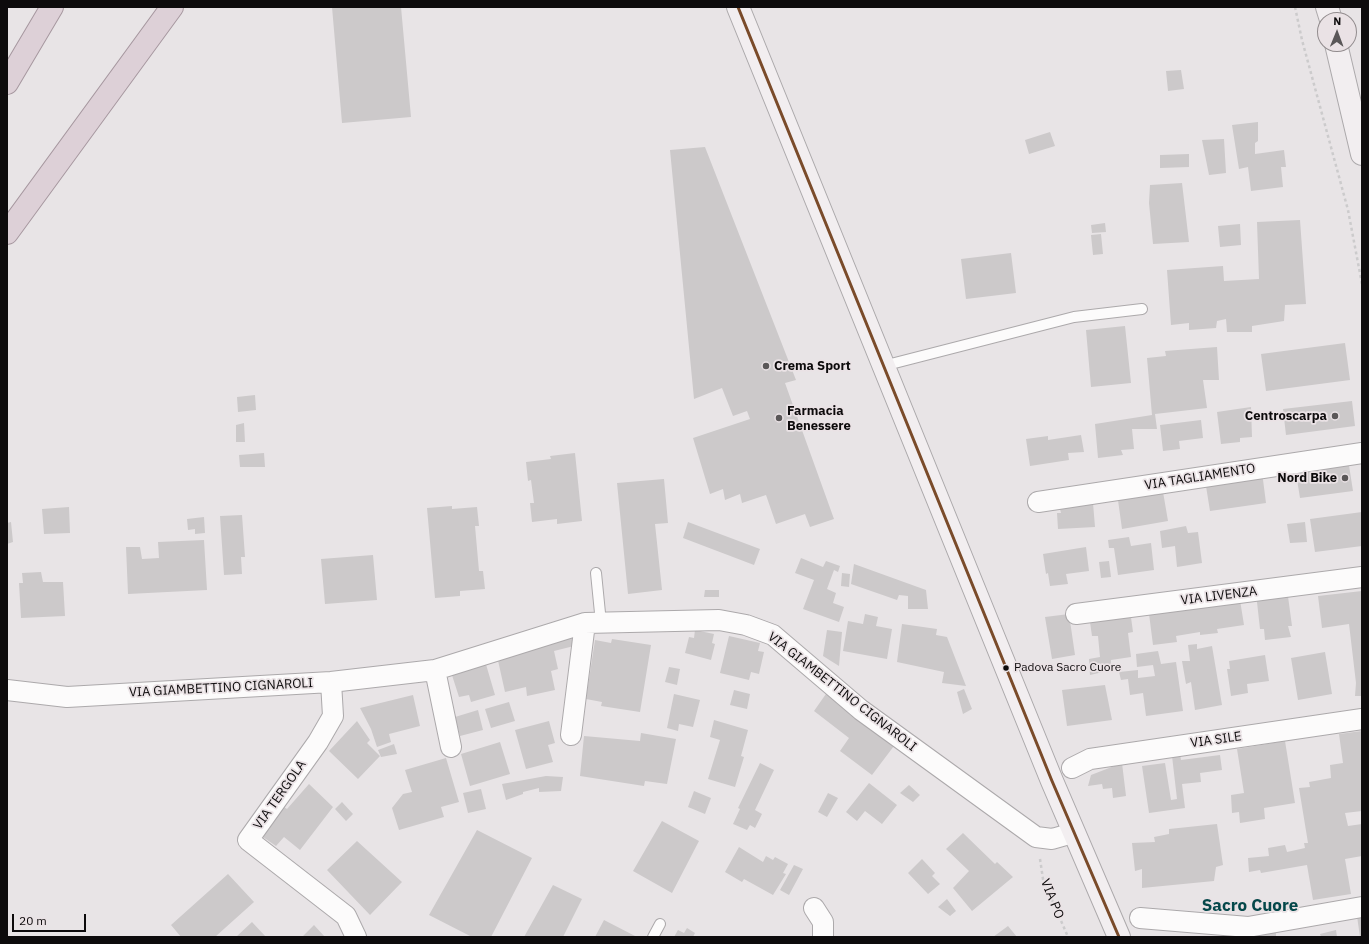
<!DOCTYPE html>
<style>
body{margin:0}
#map{position:relative;width:1369px;height:944px;overflow:hidden;background:#e8e4e6;font-family:"IBM Plex Sans",sans-serif}
canvas{display:block}
.frame{position:absolute;inset:0;border:8px solid #0d0b0c;pointer-events:none}
.north{position:absolute;left:1317px;top:12px;width:40px;height:40px;box-sizing:border-box;background:#eae2e5;border:1px solid #928c8e;border-radius:50%;rotate:1deg;font-size:11px;font-weight:700;line-height:16px;text-align:center;color:#0d0b0c}
.north::after{content:'';display:block;margin:auto;width:14px;height:18px;background:#5a5758;clip-path:polygon(50% 0,100% 100%,50% 72%,0 100%)}
.scale{position:absolute;left:12px;top:914px;width:74px;height:18px;box-sizing:border-box;border:2px solid #0d0b0c;border-top:0;padding-left:5px;font-size:12px;line-height:14px;white-space:nowrap;color:#0d0b0c;-webkit-text-stroke:3px #eae2e5;paint-order:stroke}
</style>
<div id="map">
<canvas width="1369" height="944"></canvas>
<div class="frame"></div>
<div class="north">N</div>
<div class="scale">20 m</div>
</div>
<script>
const ctx = document.querySelector('canvas').getContext('2d');
ctx.lineJoin = 'round';
function paint(path, color) { ctx.fillStyle = color; ctx.fill(path, 'evenodd'); }
const shape = rows => new Path2D(rows.map(r => 'M' + r).join(''));
function strokePath(path, color, width, dash) { ctx.strokeStyle = color; ctx.lineWidth = width; ctx.lineCap = dash ? 'butt' : 'round'; ctx.setLineDash(dash || []); ctx.stroke(path); }
function drawText(font, color, halo, rows, align = 'center') {
  ctx.font = font + ' "IBM Plex Sans",sans-serif'; ctx.lineWidth = 3.5; ctx.setLineDash([]); ctx.textBaseline = 'middle'; ctx.strokeStyle = halo; ctx.fillStyle = color; for (const [text, x, y, turn = 0] of rows) {
    ctx.save(); ctx.translate(x, y); ctx.rotate((+turn || 0) * Math.PI / 180); ctx.textAlign = isNaN(turn) ? turn : align; if (halo) ctx.strokeText(text, 0, 0); ctx.fillText(text, 0, 0); ctx.restore();
  }
}
paint(shape([
 [332,7,401,7,411,117,342,123],
 [1181,70,1184,89,1168,91,1166,71],
 [1258,122,1258,141,1255,143,1255,154,1284,150,1286,167,1281,167,1283,187,1251,191,1248,167,1239,169,1232,125],
 [1050,132,1055,146,1029,154,1025,140],
 [1224,139,1226,173,1209,175,1202,140],
 [705,147,796,380,785,383,834,519,810,527,805,514,776,524,766,495,742,503,740,494,725,500,723,489,710,494,693,438,750,419,747,411,733,416,722,388,694,399,670,150],
 [1189,154,1189,167,1160,168,1160,155],
 [1182,183,1189,242,1153,244,1149,203,1150,185],
 [1300,220,1306,304,1285,305,1284,321,1252,326,1252,332,1227,332,1226,319,1217,321,1216,328,1189,330,1189,323,1171,325,1167,270,1223,266,1224,281,1259,279,1257,222],
 [1105,223,1106,232,1092,233,1091,225],
 [1240,224,1241,245,1220,247,1218,226],
 [1101,234,1103,254,1093,255,1091,235],
 [1011,253,1016,293,966,299,961,259],
 [1125,326,1131,383,1091,387,1086,330],
 [1345,343,1350,380,1266,391,1261,354],
 [1217,347,1219,380,1203,380,1207,408,1155,414,1157,429,1132,429,1134,449,1121,450,1123,455,1098,458,1095,424,1152,415,1147,358,1166,356,1165,351],
 [255,395,256,410,238,412,237,397],
 [1352,401,1355,426,1286,435,1283,409],
 [1251,407,1252,437,1240,438,1240,442,1221,444,1217,412],
 [1201,420,1203,438,1179,441,1180,449,1163,451,1160,425],
 [244,423,245,442,236,442,236,425],
 [1081,435,1084,452,1068,453,1069,460,1030,466,1026,439,1048,436,1048,440],
 [264,453,265,467,240,467,239,455],
 [575,453,582,521,557,524,557,519,532,522,530,503,534,503,531,480,528,481,526,462,551,459,550,456],
 [1348,459,1353,491,1300,498,1295,467],
 [1262,472,1266,503,1210,511,1205,480],
 [664,479,668,523,655,524,662,590,628,594,617,483],
 [1162,486,1168,521,1122,529,1117,493],
 [1093,503,1095,527,1058,529,1057,513,1061,513,1059,505],
 [452,506,452,509,477,507,479,526,475,526,479,571,483,571,485,589,460,591,460,596,435,598,427,508],
 [69,507,70,533,44,534,42,509],
 [1362,512,1362,546,1315,552,1310,519],
 [242,515,245,557,241,557,242,574,224,575,220,516],
 [204,517,205,533,195,534,195,529,188,530,187,519],
 [11,522,13,542,7,544,7,523],
 [688,522,760,549,754,565,683,538],
 [1305,522,1307,542,1290,543,1287,524],
 [1186,526,1188,533,1198,532,1202,563,1177,567,1175,546,1162,548,1160,531],
 [1129,537,1131,546,1151,543,1154,570,1118,575,1114,548,1109,548,1108,540],
 [204,540,207,590,128,594,126,547,140,547,142,559,159,558,158,542],
 [1086,547,1089,571,1066,574,1068,584,1050,586,1048,573,1046,574,1043,554],
 [373,555,377,600,325,604,321,559],
 [801,558,823,567,826,561,840,566,838,572,834,570,827,589,836,593,833,603,844,607,839,622,803,609,814,580,795,573],
 [1109,561,1111,577,1101,578,1099,562],
 [854,564,926,590,928,609,908,609,908,596,899,595,897,600,851,584],
 [41,572,43,582,63,582,65,616,21,618,19,583,23,583,22,573],
 [842,573,850,574,849,587,841,586],
 [1287,589,1292,626,1288,626,1291,637,1265,640,1264,629,1260,629,1256,593],
 [705,590,719,590,719,597,704,597],
 [1362,591,1362,696,1355,696,1356,683,1349,624,1322,628,1318,596],
 [1240,600,1244,625,1217,629,1218,633,1200,635,1200,632,1176,636,1177,642,1153,645,1148,606],
 [1130,610,1133,632,1128,633,1131,657,1111,660,1111,665,1103,666,1103,672,1090,675,1089,659,1100,657,1098,636,1092,636,1089,615],
 [865,614,878,617,876,626,892,629,887,659,843,651,848,621,863,624],
 [1069,614,1075,655,1052,659,1045,617],
 [902,624,937,629,936,635,947,637,966,686,942,683,944,672,897,662],
 [695,630,714,634,712,643,715,644,711,660,685,653,689,637,694,638],
 [827,630,842,632,839,666,823,656],
 [729,636,760,643,758,651,764,652,759,674,751,672,749,680,720,673],
 [573,637,574,646,554,651,558,669,551,671,555,690,527,696,526,687,505,692,497,656],
 [612,639,651,645,640,712,601,706,602,702,586,699,595,640,611,643],
 [1197,644,1197,649,1212,646,1222,705,1195,710,1191,682,1186,684,1182,661,1190,661,1188,645],
 [1158,651,1161,664,1176,662,1183,711,1146,716,1143,693,1130,695,1128,679,1121,680,1119,672,1138,670,1138,678,1155,676,1153,665,1137,667,1136,654],
 [1325,652,1332,694,1298,700,1291,658],
 [1265,655,1269,681,1247,684,1248,693,1231,696,1227,669,1230,669,1229,661],
 [485,661,495,695,471,702,469,695,459,697,451,672],
 [669,667,680,669,677,685,665,682],
 [1105,685,1112,720,1067,726,1062,690],
 [964,689,972,709,963,714,957,692],
 [734,690,750,694,747,709,730,705],
 [828,691,897,742,872,775,840,751,849,738,814,711],
 [674,694,700,700,693,727,679,724,678,731,667,728],
 [413,695,420,726,389,734,391,742,377,747,371,729,360,708],
 [509,702,515,721,491,728,485,709],
 [478,710,483,730,460,736,455,717],
 [714,720,748,730,741,756,744,757,735,787,708,779,720,740,710,737],
 [357,721,370,740,367,743,380,756,358,779,329,751],
 [549,721,555,743,548,745,553,762,526,769,515,730],
 [1362,731,1362,811,1345,813,1348,826,1362,824,1362,856,1345,859,1351,894,1313,900,1307,865,1261,873,1260,870,1249,872,1248,858,1269,856,1268,848,1285,845,1287,852,1305,848,1304,843,1308,843,1299,788,1310,787,1309,782,1331,778,1330,765,1343,763,1339,734],
 [641,733,676,739,667,784,645,781,644,786,580,776,584,736,640,741],
 [1285,741,1295,803,1264,808,1265,819,1240,823,1239,812,1232,813,1231,795,1244,793,1237,749],
 [500,742,510,774,470,786,461,754],
 [394,744,397,754,381,757,378,750],
 [1180,754,1181,760,1220,755,1222,770,1200,773,1201,782,1182,784,1185,808,1149,813,1142,766,1165,763,1171,800,1177,799,1172,756],
 [446,758,459,802,441,807,444,817,399,830,392,808,403,794,412,792,405,770],
 [760,763,774,770,755,810,762,814,755,828,750,825,747,830,733,824,740,809,738,808],
 [1122,763,1126,796,1113,798,1112,788,1103,789,1102,784,1088,786,1091,775],
 [546,776,563,777,561,791,539,792,539,788,523,792,523,794,506,800,502,784],
 [869,783,897,805,882,824,865,811,857,821,846,812],
 [309,784,333,807,300,850,284,837,276,846,260,835,281,805,287,809],
 [909,785,920,795,913,802,900,793],
 [481,789,486,809,468,813,463,793],
 [694,791,711,798,705,814,688,807],
 [828,793,838,798,827,817,818,812],
 [342,802,353,814,346,821,335,809],
 [662,821,699,841,672,893,633,871],
 [1217,824,1223,865,1216,867,1214,881,1142,888,1142,869,1135,871,1132,843,1155,842,1154,837,1169,834,1169,829],
 [477,830,532,858,491,937,472,937,429,915],
 [963,833,995,864,997,862,1013,877,972,911,953,888,969,871,946,849],
 [357,841,402,882,370,915,327,870],
 [739,847,763,862,766,856,773,860,775,857,788,864,783,873,786,874,773,895,744,879,742,882,725,872],
 [922,859,935,873,932,876,940,884,928,894,908,873],
 [794,865,803,869,789,895,780,890],
 [228,874,254,902,215,937,181,937,171,925],
 [553,885,582,899,563,937,524,937],
 [947,899,956,911,950,916,938,907],
 [1357,916,1362,916,1362,937,1360,937],
 [604,920,637,937,595,937],
 [252,922,266,937,236,937],
 [314,925,325,937,302,937],
 [1008,926,1017,937,993,937],
 [687,928,695,933,693,937,674,937,678,930,684,933],
 [1276,930,1276,937,1253,937,1253,933],
 [1336,930,1337,937,1321,937,1320,934]
]), '#ccc9ca');
const lane = shape([
 [883,366,1074,317,1142,309],
 [596,573,601,623],
 [653,937,660,924]
]);
const street = shape([
 [1038,502,1362,453],
 [1076,614,1362,577],
 [435,670,451,747],
 [331,682,333,716,318,742,248,840,346,916,356,937],
 [7,690,67,697,331,682,435,670,585,623,719,620,746,625,773,635,861,710,1036,837,1052,839,1073,833],
 [571,735,585,623],
 [1072,768,1090,759,1362,719],
 [814,908,823,922,823,937],
 [1140,918,1248,927,1362,907]
]);
const secondary = shape([
 [738,7,1052,781,1119,937],
 [1327,7,1331,20],
 [1336,44,1362,154]
]);
const highway = shape([
 [7,83,52,7],
 [7,233,172,7]
]);
strokePath(lane, '#aca9ab', 12);
strokePath(street, '#aca9ab', 22);
strokePath(secondary, '#aca9ab', 24);
strokePath(highway, '#a6979f', 24);
strokePath(shape([
 [1295,7,1302,40,1348,210,1362,284],
 [1040,859,1043,879,1068,937]
]), '#cccbcc', 2.5, [3, 3]);
strokePath(lane, '#fcfbfb', 10);
strokePath(street, '#fcfbfb', 20);
strokePath(secondary, '#f2eef0', 22);
strokePath(highway, '#ddd0d7', 22);
strokePath(shape([
 [738,7,1052,781,1119,937]
]), '#7a4b2a', 3);
for (const [x, y, r, color] of [
 [766,366,4,"#5a5758"],
 [1335,416,4,"#5a5758"],
 [779,418,4,"#5a5758"],
 [1345,478,4,"#5a5758"],
 [1006,668,3.5,"#0d0b0c"]
]) { const dot = new Path2D(); dot.arc(x, y, r, 0, 2 * Math.PI); ctx.fillStyle = color; ctx.fill(dot); strokePath(dot, '#eae2e5', 1.5); }
drawText('12px', '#0d0b0c', '#eae2e5', [
 ["Padova Sacro Cuore",1014,668]
], 'left');
drawText('bold 13px', '#0d0b0c', '#eae2e5', [
 ["Crema Sport",774,366],
 ["Farmacia",787,411],
 ["Benessere",787,426],
 ["Centroscarpa",1327,416,"right"],
 ["Nord Bike",1337,478,"right"]
], 'left');
drawText('13px', '#0d0b0c', '#eae2e5', [
 ["VIA TAGLIAMENTO",1200,477,-9],
 ["VIA LIVENZA",1219,596,-7],
 ["VIA GIAMBETTINO CIGNAROLI",221,688,-3],
 ["VIA GIAMBETTINO CIGNAROLI",842,692,38],
 ["VIA SILE",1216,740,-8],
 ["VIA TERGOLA",280,795,-55],
 ["VIA PO",1052,899,68]
]);
drawText('bold 17px', '#05484a', '#eae2e5', [
 ["Sacro Cuore",1250,906]
]);
</script>
